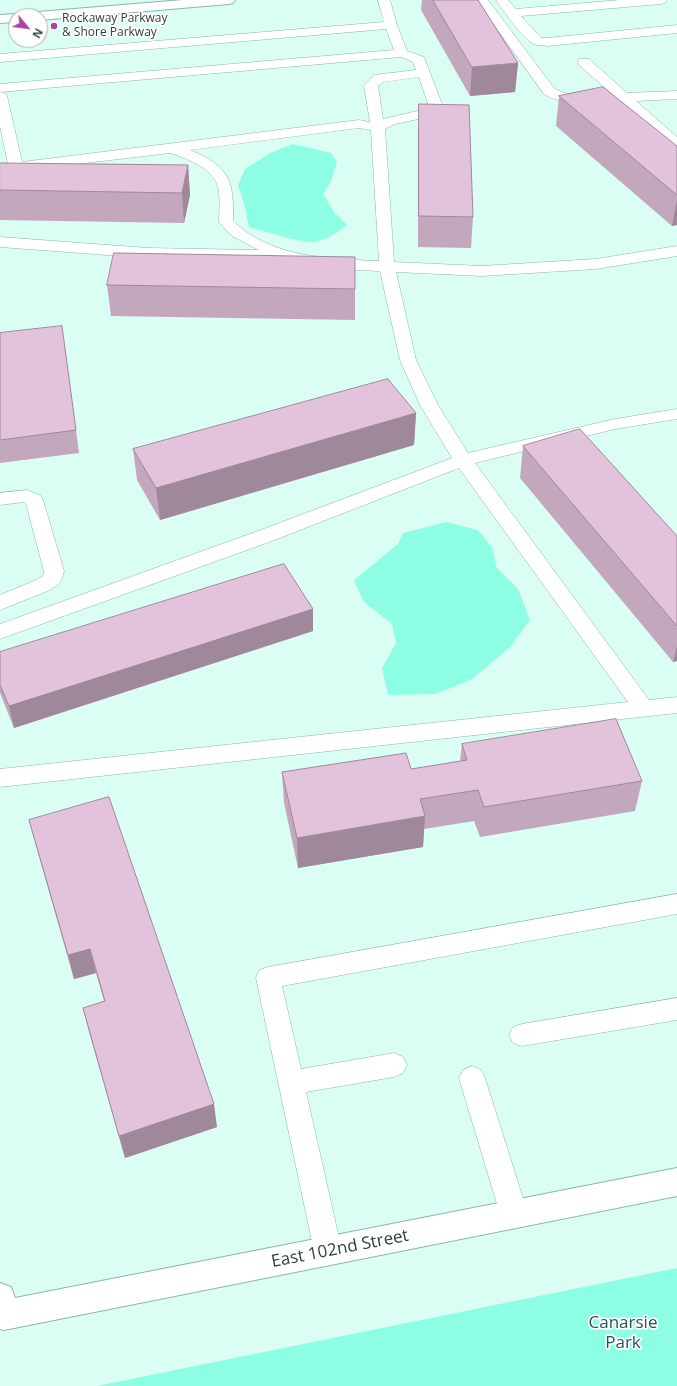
<!DOCTYPE html>
<style>
body{margin:0}
#map{position:relative;width:677px;height:1386px;overflow:hidden;background:#dafdf4;font-family:"Open Sans",sans-serif}
canvas{display:block}
.north{position:absolute;left:8px;top:8px;width:40px;height:40px;box-sizing:border-box;background:#fff;border:1px solid #abb3b1;border-radius:50%;rotate:119deg;font-size:11px;font-weight:700;line-height:16px;text-align:center;color:#2e403b}
.north::after{content:'';display:block;margin:auto;width:14px;height:18px;background:#ae41a0;clip-path:polygon(50% 0,100% 100%,50% 72%,0 100%)}
</style>
<div id="map">
<canvas width="677" height="1386"></canvas>
<div class="north">N</div>
</div>
<script>
const ctx = document.querySelector('canvas').getContext('2d');
ctx.lineJoin = 'round';
function paint(path, color) {
  ctx.fillStyle = color;
  ctx.fill(path, 'evenodd');
}
function trace(path, color, width, dash) {
  ctx.strokeStyle = color;
  ctx.lineWidth = width;
  ctx.lineCap = dash ? 'butt' : 'round';
  ctx.setLineDash(dash || []);
  ctx.stroke(path);
}
function label(font, color, halo, rows, align = 'center') {
  ctx.font = font + ' "Open Sans",sans-serif';
  ctx.lineWidth = 3.5;
  ctx.setLineDash([]);
  ctx.textBaseline = 'middle';
  ctx.strokeStyle = halo;
  ctx.fillStyle = color;
  for (const [text, x, y, turn = 0] of rows) {
    ctx.save();
    ctx.translate(x, y);
    ctx.rotate((+turn || 0) * Math.PI / 180);
    ctx.textAlign = isNaN(turn) ? turn : align;
    if (halo) ctx.strokeText(text, 0, 0);
    ctx.fillText(text, 0, 0);
    ctx.restore();
  }
}
const green = new Path2D(`
 M293 144 331 153 337 162 331 181 323 194 334 212 347 225C337 233 327 239 314 242 304 244 261 230 249 227L245 207 238 185 245 169 270 153Z
 M446 522 478 530 493 549 496 567 518 589 530 620 510 647 472 679 436 694 388 695 382 668 396 643 392 624 364 602 354 580 398 544 403 533Z
 M677 1268V1386H97Z`);
const lane = new Path2D(`
 M378 0H390L397 25 407 51 424 57 425 60 442 104 437 115 395 124 385 129 394 262 482 266 596 259 677 246V256L596 269 482 276 396 272 416 360 438 405 468 453 615 419 677 409V419L615 429 475 463 649 700 677 697V713L0 787V769L628 702 459 468 272 541 0 639V624L258 531 452 458 420 405 400 360 380 271 335 269 278 259 148 258 0 247V237L148 248 259 250 232 236 219 222C219 210 221 195 217 184 210 167 186 158 170 153L0 173V165L8 164 0 126V92L5 93 7 96 22 162 359 120 370 122 364 86 374 75 416 70 413 62 401 57 0 92V84L394 50 386 29 0 62V54L384 22ZM419 77 428 104 426 109 383 119 378 86 383 82ZM359 128 371 130 379 261C329 259 271 258 233 221 234 180 230 167 190 150Z
 M476 0H488L554 88C571 99 592 94 612 94L579 65 578 62 579 59H589L627 93 677 91V99L636 101 677 137V148L672 147 621 101C595 102 567 108 544 94Z
 M496 0H508L516 9 620 0H667L665 3 661 4 521 16 541 38H547L677 25V33L547 46C543 45 538 46 534 44 525 41 502 9 496 0Z
 M27 490 41 496 43 500 64 571 62 579 59 584 50 590 0 610V595L36 580 43 576 44 571 26 504 24 502 0 505V493Z
 M677 894V914L282 986 301 1069 394 1053 403 1057 407 1065 403 1073 394 1077 306 1092 342 1251 338 1261 328 1265 318 1261 314 1251 256 978 259 970 268 967Z
 M677 998V1020L522 1046 513 1043 509 1035 513 1027 522 1024Z
 M472 1066 481 1070 485 1078 528 1214 524 1224 514 1228 504 1224 500 1214 459 1078 463 1070Z`);
const street = new Path2D(`
 M677 1168V1196L4 1330 0 1329V1283L11 1287 15 1298Z`);
const secondary = new Path2D(`
 M183 0H235L233 3 229 4 40 20V16H32L33 13 38 12Z
 M16 14 21 16H16V22L0 23V15Z`);
const wall = new Path2D(`
 M422 0H478L518 63 515 92 470 96 421 10Z
 M559 96 677 146V225L672 226 556 126Z
 M419 104 473 217 471 248 418 247V133Z
 M0 163 188 165 190 195 184 223 0 220Z
 M355 257V320L111 316 107 285Z
 M0 333 65 348 79 453 0 463Z
 M416 413 414 445 160 520 137 480 133 449Z
 M523 446 677 536V661L673 662 520 478Z
 M313 609V631L14 728 0 693V652Z
 M462 744 642 781 635 811 480 837 474 821 424 829 423 847 298 868 284 803 282 772 411 769 460 761Z
 M29 820 217 1127 125 1158 89 1032 83 1008 104 1001 96 973 74 979 36 846Z`);
const shadedWall = new Path2D(`
 M518 63 515 92 470 96 472 67Z
 M188 165 190 195 184 223 182 193Z
 M677 199V225L672 226Z
 M416 413 414 445 160 520 156 488Z
 M313 609V631L14 728 9 706Z
 M677 646V661L673 662Z
 M425 816 423 847 298 868 297 838Z
 M90 949 96 973 74 979 68 955Z
 M214 1104 217 1127 125 1158 119 1136Z`);
const building = new Path2D(`
 M433 0H478L518 63 472 67Z
 M603 87 677 146V195L559 96Z
 M419 104 469 105 473 217 419 216Z
 M0 163 188 165 182 193 0 190Z
 M114 253 355 257V289L107 285Z
 M62 326 76 430 0 440V333Z
 M388 379 416 413 156 488 133 449Z
 M580 429 677 536V626L523 446Z
 M284 564 313 609 9 706 0 685V652Z
 M616 719 642 781 484 807 478 790 420 799 425 816 297 838 282 772 406 753 411 769 467 760 462 744Z
 M109 797 214 1104 119 1136 83 1008 105 1001 90 949 68 955 29 820Z`);
const markers = [
 [54,26,4,"#ae41a0"]
];
const farPoinames = [
 ["Rockaway Parkway",62,19],
 ["& Shore Parkway",62,33]
];
const nearStreetnames = [
 ["East 102nd Street",340,1249,-11]
];
const nearParknames = [
 ["Canarsie",623,1323],
 ["Park",623,1343]
];
paint(green, '#8dfde4');
trace(lane, '#8bb6ab', 1);
trace(street, '#8bb6ab', 2);
trace(secondary, '#8bb6ab', 2);
paint(lane, '#fff');
paint(street, '#fff');
paint(secondary, '#fff');
paint(wall, '#c3a8bd');
paint(shadedWall, '#9f889a');
paint(building, '#e3c3dc');
trace(building, '#9f889a', 1);
for (const [x, y, r, color] of markers) {
  const dot = new Path2D();
  dot.arc(x, y, r, 0, 2 * Math.PI);
  ctx.fillStyle = color;
  ctx.fill(dot);
  trace(dot, '#fff', 1.5);
}
label('12px', '#2e403b', '#fff', farPoinames, 'left');
label('17px', '#2e403b', '#fff', nearStreetnames);
label('17px', '#205a4e', '#fff', nearParknames);
</script>
